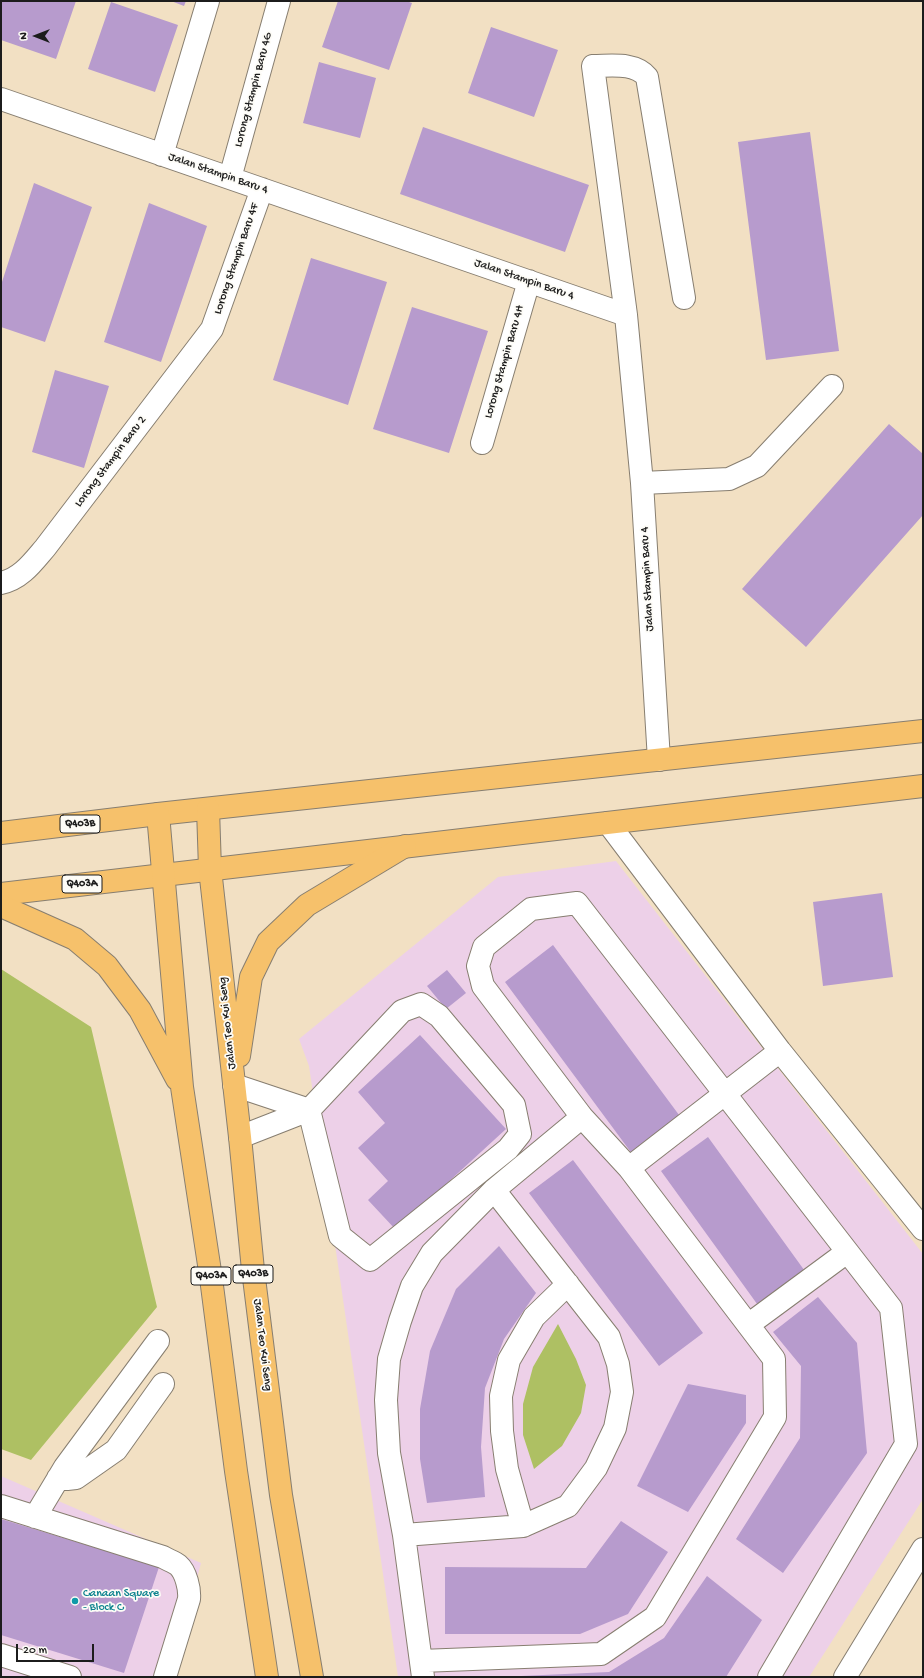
<!DOCTYPE html>
<style>
body{margin:0}
#map{position:relative;width:924px;height:1678px;overflow:hidden;background:#f2e0c3;font-family:"Gochi Hand",sans-serif}
canvas{display:block}
.frame{position:absolute;inset:0;border:2px solid #1c1c1c;pointer-events:none}
.north{position:absolute;left:16px;top:16px;width:40px;height:40px;-webkit-text-stroke:3px #fdfcf7;paint-order:stroke;rotate:270deg;font-size:11px;font-weight:700;line-height:16px;text-align:center;color:#1c1c1c}
.north::after{content:'';display:block;margin:auto;width:14px;height:18px;background:#1c1c1c;clip-path:polygon(50% 0,100% 100%,50% 72%,0 100%)}
.scale{position:absolute;left:16px;top:1644px;width:78px;height:18px;box-sizing:border-box;border:2px solid #1c1c1c;border-top:0;padding-left:5px;font-size:12px;line-height:14px;white-space:nowrap;color:#1c1c1c;-webkit-text-stroke:3px #fdfcf7;paint-order:stroke}
</style>
<div id="map">
<canvas width="924" height="1678"></canvas>
<div class="frame"></div>
<div class="north">N</div>
<div class="scale">20 m</div>
</div>
<script>
const ctx = document.querySelector('canvas').getContext('2d');
ctx.lineJoin = 'round';
function paint(path, color) {
  ctx.fillStyle = color;
  ctx.fill(path, 'evenodd');
}
function trace(path, color, width, dash) {
  ctx.strokeStyle = color;
  ctx.lineWidth = width;
  ctx.lineCap = dash ? 'butt' : 'round';
  ctx.setLineDash(dash || []);
  ctx.stroke(path);
}
function label(font, color, halo, rows, align = 'center') {
  ctx.font = font + ' "Gochi Hand",sans-serif';
  ctx.lineWidth = 3.5;
  ctx.setLineDash([]);
  ctx.textBaseline = 'middle';
  ctx.strokeStyle = halo;
  ctx.fillStyle = color;
  for (const [text, x, y, turn = 0] of rows) {
    ctx.save();
    ctx.translate(x, y);
    ctx.rotate((+turn || 0) * Math.PI / 180);
    ctx.textAlign = isNaN(turn) ? turn : align;
    if (halo) ctx.strokeText(text, 0, 0);
    ctx.fillText(text, 0, 0);
    ctx.restore();
  }
}
const built = new Path2D(`
 M616 861 923 1254V1499L809 1677H398L309 1066 299 1039 498 877Z
 M1 1476 201 1563 171 1677H1Z`);
const green = new Path2D(`
 M1 969 91 1027 157 1307 31 1460 1 1449Z
 M558 1324 576 1359 586 1385 581 1413 562 1446 534 1469 523 1435V1404L533 1367Z`);
const building = new Path2D(`
 M1 1H76L56 59 1 40Z
 M171 1H186L184 6Z
 M338 1H406L412 3 389 70 322 47Z
 M111 2 178 25 155 92 88 69Z
 M491 27 558 50 534 117 468 93Z
 M319 62 376 78 360 138 303 123Z
 M423 127 589 185 565 252 400 194Z
 M810 132 839 351 766 360 738 142Z
 M34 183 92 207 45 342 1 327V285Z
 M149 203 207 226 161 362 104 342Z
 M311 258 387 282 348 405 273 380Z
 M412 307 488 331 449 453 373 429Z
 M55 370 109 386 84 468 32 452Z
 M889 424 923 454V515L806 647 742 589Z
 M882 893 893 977 823 986 813 902Z
 M553 945 682 1119 633 1155 505 982Z
 M447 970 466 993 446 1009 427 986Z
 M420 1035 506 1129 396 1230 368 1200 388 1181 358 1148 385 1123 358 1092Z
 M708 1137 807 1274 760 1308 661 1171Z
 M573 1160 703 1333 659 1366 529 1193Z
 M499 1246 536 1293 504 1339 485 1388 481 1447 485 1497 427 1503 420 1459V1409L430 1351 456 1289Z
 M818 1297 857 1343 867 1453 783 1573 736 1539 800 1438 801 1366 773 1332Z
 M688 1384 746 1395V1423L688 1512 637 1486Z
 M1 1519 159 1567 124 1673 1 1635Z
 M621 1521 668 1552 628 1614 580 1634H445V1567L586 1568Z
 M707 1576 762 1620 726 1677H521V1676L609 1672 664 1638Z`);
const minor = new Path2D(`
 M1 99 626 315
 M162 155 208 1
 M230 178 279 1
 M482 443 529 281
 M642 483 729 479 757 466 832 386
 M1 583C21 579 33 562 45 548L212 329 262 189
 M659 760 642 483 626 315 593 66C611 66 635 62 647 77L684 298
 M608 823 780 1051 923 1229
 M234 1085 309 1110
 M240 1137 309 1110 402 1011 421 1004 439 1016 514 1105 520 1134 508 1149 370 1260 340 1236 309 1110
 M629 1168 780 1051
 M748 1325 847 1252
 M58 1478 67 1479 76 1478 116 1450 163 1384
 M1 1506 163 1557C168 1560 174 1562 178 1565 186 1572 190 1589 189 1599L165 1677
 M35 1517 65 1467 158 1341
 M523 1526 507 1469 502 1431 501 1396 509 1360 534 1317 568 1284
 M404 1535 523 1526 568 1506 596 1468 615 1428 622 1392 618 1364 609 1337 494 1190
 M1 1655 70 1677
 M421 1661 601 1654 655 1617 775 1417 774 1359 629 1168 582 1117 483 986 478 966 484 947 531 909 577 903 891 1308 906 1444 769 1677
 M423 1677 404 1535 389 1453 386 1400 389 1359 400 1321 412 1286 432 1253 494 1190 582 1117
 M845 1677 923 1549`);
const major = new Path2D(`
 M1 833 158 814 923 731
 M1 894 923 786`);
const highway = new Path2D(`
 M208 809 210 869 240 1137 253 1270 281 1495 312 1677
 M158 814 182 1087 211 1278 236 1471 267 1677
 M1 906 75 939 107 966 140 1010 177 1079
 M239 1056 251 977 268 942 307 905 405 846`);
const markers = [
 [75,1601,4,"#0f9aa8"]
];
const shields = [
 [80,824,40],
 [82,884,40],
 [253,1274,40],
 [211,1276,40]
];
const shieldNames = [
 ["Q403B",80,824],
 ["Q403A",82,884],
 ["Q403B",253,1274],
 ["Q403A",211,1276]
];
const streetNames = [
 ["Lorong Stampin Baru 4G",254,90,-75],
 ["Jalan Stampin Baru 4",218,174,19],
 ["Lorong Stampin Baru 4F",237,259,-71],
 ["Jalan Stampin Baru 4",524,280,19],
 ["Lorong Stampin Baru 4H",505,362,-74],
 ["Lorong Stampin Baru 2",111,462,-53],
 ["Jalan Stampin Baru 4",648,579,-93],
 ["Jalan Teo Kui Seng",228,1023,-96],
 ["Jalan Teo Kui Seng",262,1345,83]
];
const cultureNames = [
 ["Canaan Square",83,1594],
 ["- Block C",83,1608]
];
paint(built, '#edd0e8');
paint(green, '#aec063');
paint(building, '#b79bcd');
trace(minor, '#877e70', 24);
trace(major, '#877e70', 24);
trace(highway, '#877e70', 24);
trace(minor, '#fff', 22);
trace(major, '#f6c16b', 22);
trace(highway, '#f6c16b', 22);
for (const [x, y, r, color] of markers) {
  const dot = new Path2D();
  dot.arc(x, y, r, 0, 2 * Math.PI);
  ctx.fillStyle = color;
  ctx.fill(dot);
  trace(dot, '#fdfcf7', 1.5);
}
for (const [x, y, w] of shields) {
  const box = new Path2D();
  box.roundRect(x - w / 2, y - 9, w, 18, 3);
  ctx.fillStyle = '#fdfcf7';
  ctx.fill(box);
  trace(box, '#1c1c1c', 1);
}
label('bold 11px', '#1c1c1c', null, shieldNames);
label('12px', '#1c1c1c', '#fdfcf7', streetNames);
label('12px', '#0d838f', '#fdfcf7', cultureNames, 'left');
</script>
